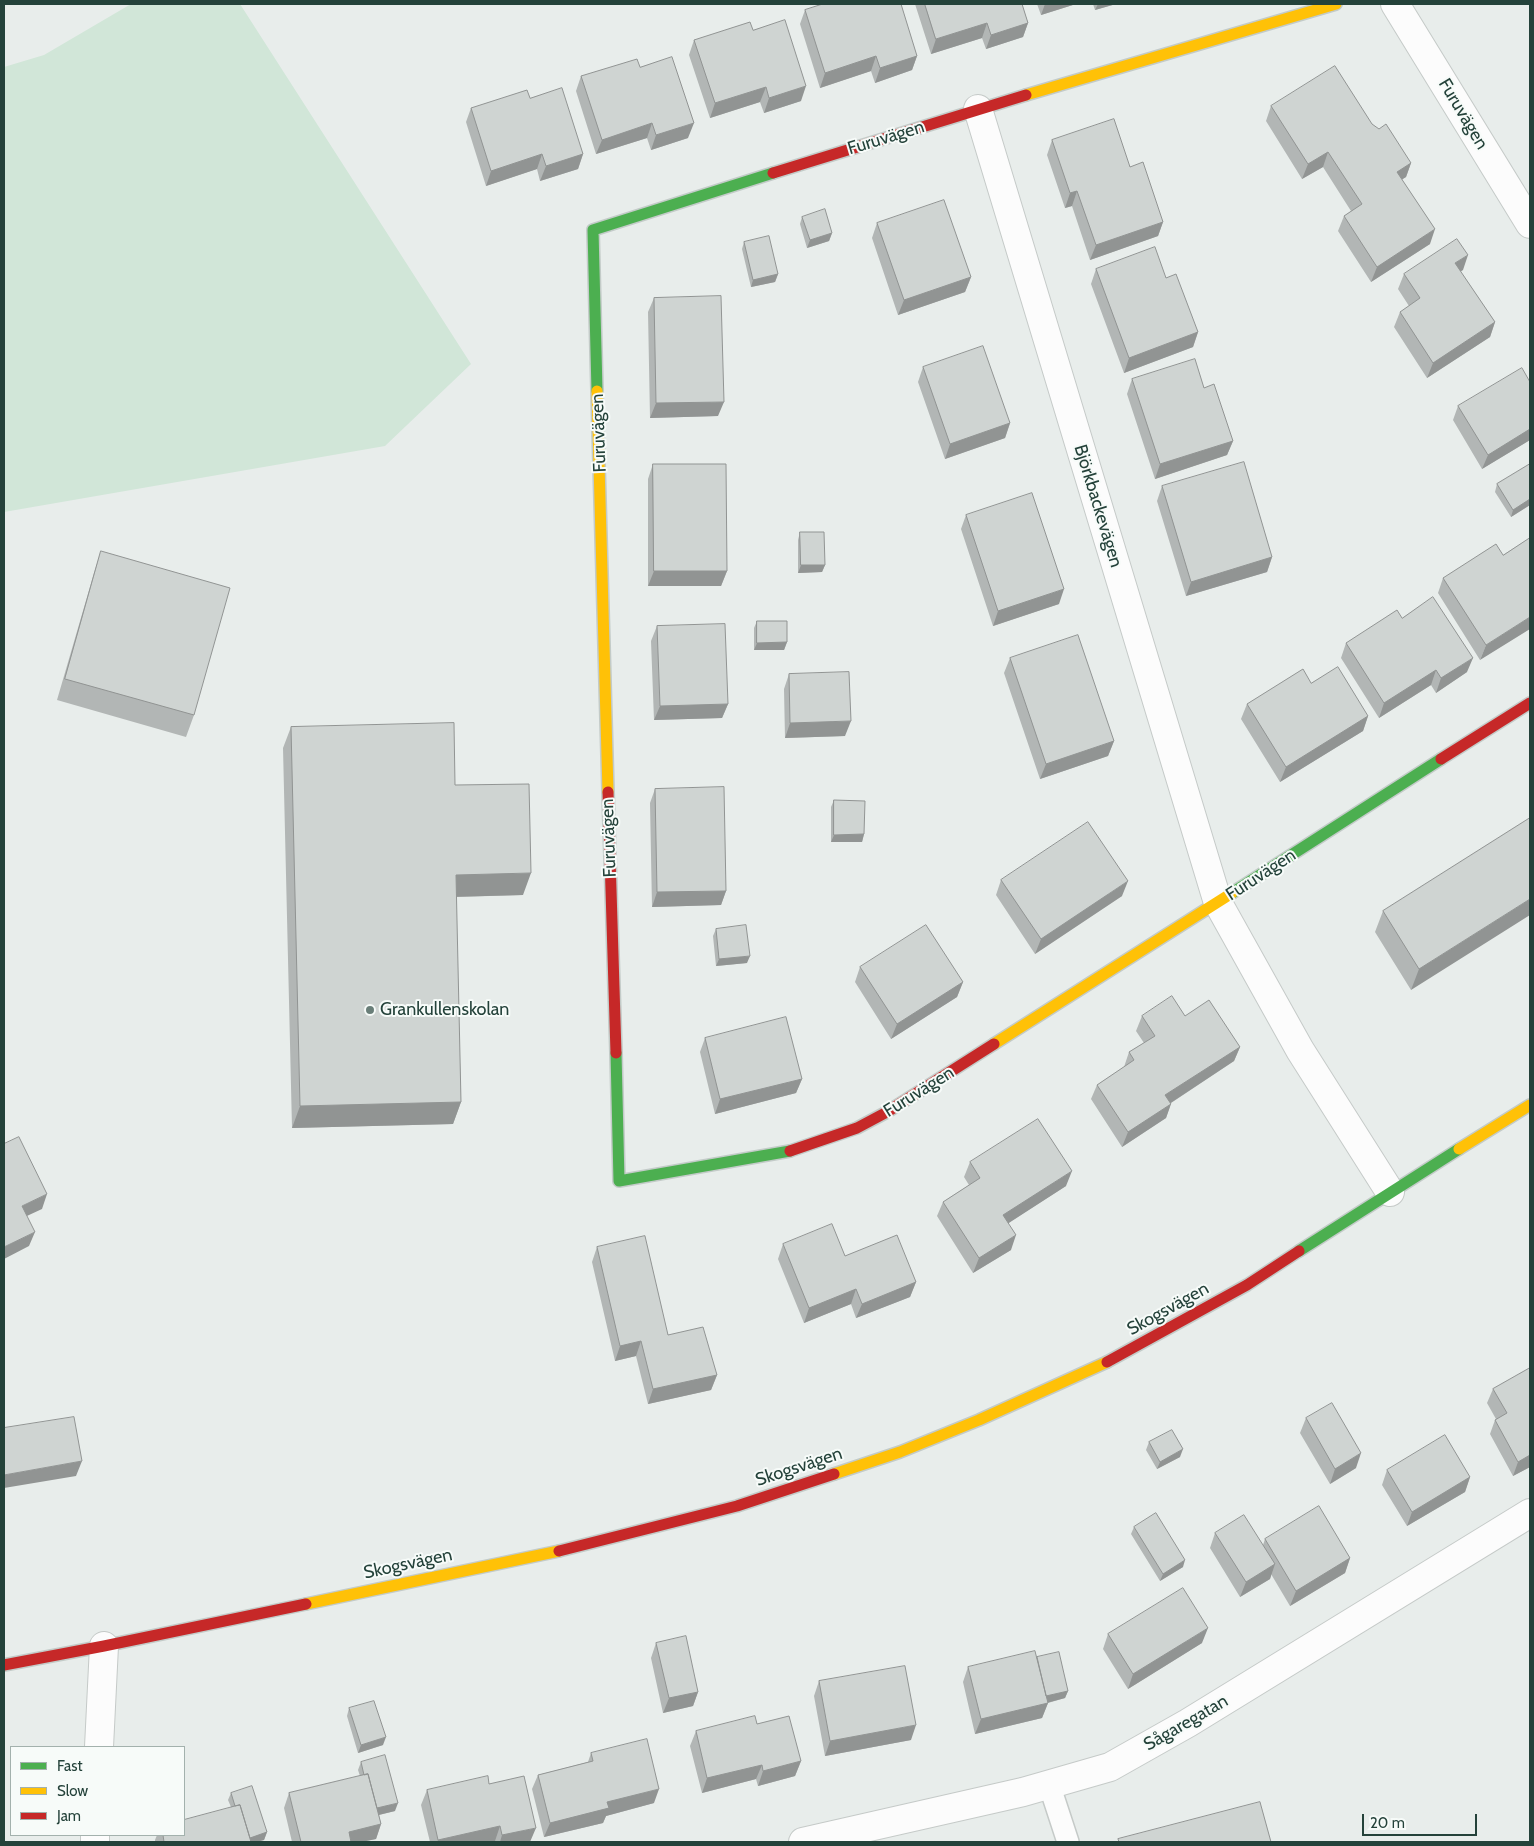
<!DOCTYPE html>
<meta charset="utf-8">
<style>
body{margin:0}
#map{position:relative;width:1534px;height:1846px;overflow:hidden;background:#e8edeb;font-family:Cabin,sans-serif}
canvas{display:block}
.frame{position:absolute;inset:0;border:5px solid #24423a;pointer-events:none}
.legend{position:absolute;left:10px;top:1746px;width:175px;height:90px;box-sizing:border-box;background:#f7fbf9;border:1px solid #a3b1ad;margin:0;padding:6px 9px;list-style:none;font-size:15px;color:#24423a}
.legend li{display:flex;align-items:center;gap:10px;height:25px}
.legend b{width:25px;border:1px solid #a3b1ad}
.scale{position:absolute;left:1362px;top:1814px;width:115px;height:22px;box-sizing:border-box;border:2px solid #24423a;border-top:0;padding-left:6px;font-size:15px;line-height:18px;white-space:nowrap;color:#24423a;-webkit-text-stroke:4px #f7fbf9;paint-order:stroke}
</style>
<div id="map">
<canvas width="1534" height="1846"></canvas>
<div class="frame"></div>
<ul class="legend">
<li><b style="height:6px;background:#4caf50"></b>Fast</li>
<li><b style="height:6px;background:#ffc107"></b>Slow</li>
<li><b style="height:6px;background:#c62828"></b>Jam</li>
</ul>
<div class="scale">20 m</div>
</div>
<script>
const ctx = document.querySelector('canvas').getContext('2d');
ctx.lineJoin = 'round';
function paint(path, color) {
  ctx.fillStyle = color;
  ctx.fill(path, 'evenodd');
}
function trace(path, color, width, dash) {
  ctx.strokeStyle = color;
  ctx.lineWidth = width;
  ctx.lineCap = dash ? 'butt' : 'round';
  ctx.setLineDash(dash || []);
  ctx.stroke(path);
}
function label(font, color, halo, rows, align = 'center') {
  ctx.font = font + ' Cabin,sans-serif';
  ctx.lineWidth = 4;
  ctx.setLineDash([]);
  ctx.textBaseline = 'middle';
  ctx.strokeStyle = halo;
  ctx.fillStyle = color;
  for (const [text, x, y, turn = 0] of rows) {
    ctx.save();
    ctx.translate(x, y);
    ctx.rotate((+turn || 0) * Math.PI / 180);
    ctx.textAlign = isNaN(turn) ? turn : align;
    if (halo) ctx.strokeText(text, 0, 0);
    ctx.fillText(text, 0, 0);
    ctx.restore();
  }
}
const green = new Path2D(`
 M131 4H240L471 364 385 446 4 512V67L44 55Z`);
const lane = new Path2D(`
 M1049 1784 1068 1842`);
const street = new Path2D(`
 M1395 4 1530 224
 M978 109 1218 903 1300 1050 1390 1192
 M99 1747 104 1646
 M95 1842V1835
 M803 1842 1023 1792 1110 1767 1188 1723 1530 1513`);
const fast = new Path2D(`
 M597 391 593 230 773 173
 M1232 893 1441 759
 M616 1053 619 1181 790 1151
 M1299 1251 1459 1149`);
const slow = new Path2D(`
 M1026 95 1336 4
 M597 391 608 792
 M994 1044 1232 893
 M1459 1149 1530 1105
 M834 1474 900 1452 979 1420 1107 1362
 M306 1604 559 1551`);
const jam = new Path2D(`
 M773 173 1026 95
 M1441 759 1530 703
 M608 792 616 1053
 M790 1151 857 1128 887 1112 994 1044
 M1107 1362 1247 1285 1299 1251
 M559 1551 737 1506 834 1474
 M4 1665 104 1646 306 1604`);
const wall = new Path2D(`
 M915 4H1022L1028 23 1023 37 986 49 982 38 931 54Z
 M1037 4H1076L1041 15Z
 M1093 4H1116L1095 10Z
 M805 10 917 56 912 70 875 83 871 71 820 88 800 24Z
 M753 30 801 101 764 113 760 102 710 118 689 55 694 40Z
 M640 67 688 138 651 150 647 138 596 154 576 91 581 76Z
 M530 98 583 154 578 169 540 181 537 169 486 186 466 122 471 108Z
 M1271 106 1372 124 1411 163 1406 177 1402 179 1430 244 1371 282 1338 231 1344 216 1351 211 1323 167 1302 179 1266 121Z
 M1052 140 1130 167 1163 222 1158 236 1090 260 1072 206 1065 208 1047 155Z
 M802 217 832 233 829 241 807 248 800 224Z
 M877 223 971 277 965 292 898 315 872 238Z
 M744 242 778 274 775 282 751 287 742 249Z
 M1096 269 1198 332 1193 347 1124 373 1091 284Z
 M1463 270 1460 271 1495 322 1490 337 1427 378 1394 327 1400 312 1409 306 1398 289 1404 274Z
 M654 298 718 416 650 418 648 312Z
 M923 367 1010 423 1005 438 945 459 918 382Z
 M1132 379 1204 388 1233 441 1227 455 1155 479 1127 394Z
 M1530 382V440L1482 469 1453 420 1458 406Z
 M653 464 727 571 721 586H648V479Z
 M1530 464V505L1511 517 1495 492 1497 484Z
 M1162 486 1272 557 1267 572 1186 596 1157 501Z
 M966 515 1059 604 993 626 961 529Z
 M800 532 825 565 822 572 798 573V540Z
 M1530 538 1480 660 1438 593 1443 578 1503 555Z
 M101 551 194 715 186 737 57 700 94 573Z
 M1402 618 1467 672 1436 693 1431 685 1379 718 1341 658 1346 643Z
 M757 621 787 642 784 650H754V628Z
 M657 626 728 704 722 718 654 720 651 641Z
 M1010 658 1114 741 1108 756 1040 779 1004 673Z
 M789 674 845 736 785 738 784 689Z
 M1311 683 1368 716 1363 731 1280 782 1241 719 1247 704Z
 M291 727 455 785 523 895 456 897 461 1102 453 1124 292 1128 283 748Z
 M655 789 726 891 721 905 652 907 650 803Z
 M834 800 864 834 862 842H831V807Z
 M1530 818 1411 990 1375 932 1383 911Z
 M1001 880 1122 896 1035 954 996 895Z
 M716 929 747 963 716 966 713 936Z
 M860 967 963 982 957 997 891 1039 855 982Z
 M1142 1016H1185L1240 1047 1234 1061 1171 1103 1166 1118 1122 1147 1091 1099 1097 1085 1124 1067 1129 1052 1144 1043 1136 1031Z
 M705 1038 802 1079 796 1093 715 1114 700 1052Z
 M970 1162 1066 1186 1008 1223 1011 1250 973 1273 937 1216 943 1202 969 1185 964 1177Z
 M783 1244 845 1256 916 1282 910 1297 856 1318 851 1304 804 1323 778 1259Z
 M597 1247 668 1335 717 1375 711 1390 648 1404 636 1356 615 1361 592 1262Z
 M1530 1368V1467L1513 1476 1490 1434 1495 1420 1496 1419 1487 1403 1493 1389Z
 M1306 1418 1356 1468 1330 1484 1300 1433Z
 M1149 1442 1180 1457 1157 1469 1146 1450Z
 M1387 1470 1470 1477 1465 1492 1407 1526 1382 1485Z
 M1134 1527 1183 1567 1160 1581 1131 1534Z
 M1215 1533 1263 1545 1265 1539 1350 1558 1345 1573 1290 1606 1271 1574 1270 1579 1240 1597 1210 1548Z
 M1108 1634 1202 1643 1128 1689 1103 1649Z
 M656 1643 698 1692 693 1706 663 1713 651 1658Z
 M1037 1657 1068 1691 1065 1698 1048 1703 1042 1718 975 1734 963 1682 968 1667Z
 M819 1681 911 1740 825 1756 814 1696Z
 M349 1708 383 1745 358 1753 347 1716Z
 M757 1724 801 1761 795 1776 758 1786 756 1779 702 1793 690 1746 696 1731Z
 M591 1753 654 1803 606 1816 603 1823 544 1837 532 1789 538 1775 588 1762Z
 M361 1762 395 1811 379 1815 381 1824 376 1839 361 1842H292L284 1808 289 1793 360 1776 358 1770Z
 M489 1784 530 1842H495V1841L489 1842H430L421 1805 427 1790Z
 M231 1793 267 1832 264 1840 256 1842H155V1840L157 1835H184L231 1807 228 1800Z`);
const shadedWall = new Path2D(`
 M1045 4H1076L1041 15Z
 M1098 4H1116L1095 10Z
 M987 23 982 38 931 54 936 39Z
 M1028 23 1023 37 986 49 991 35Z
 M876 56 871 71 820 88 825 73Z
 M917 56 912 70 875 83 880 68Z
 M806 86 801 101 764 113 769 98Z
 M766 87 760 102 710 118 715 103Z
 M652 123 647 138 596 154 602 140Z
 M694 123 688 138 651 150 656 135Z
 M1328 152 1323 167 1302 179 1308 164Z
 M542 154 537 169 486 186 491 171Z
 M583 154 578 169 540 181 546 166Z
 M1411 163 1406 177 1392 186 1397 172Z
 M1077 191 1072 206 1065 208 1070 193Z
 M1163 222 1158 236 1090 260 1096 245Z
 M1435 229 1430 244 1371 282 1377 267Z
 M832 233 829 241 807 248 810 240Z
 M1468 255 1463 270 1450 278 1455 263Z
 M778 274 775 282 751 287 753 280Z
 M971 277 965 292 898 315 904 300Z
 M1495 322 1490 337 1427 378 1433 363Z
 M1198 332 1193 347 1124 373 1129 358Z
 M724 402 718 416 650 418 656 403Z
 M1010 423 1005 438 945 459 950 444Z
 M1530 429V440L1482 469 1488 455Z
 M1233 441 1227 455 1155 479 1160 464Z
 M1530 499V505L1511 517 1513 510Z
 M1272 557 1267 572 1186 596 1191 582Z
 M801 565H825L822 572 798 573Z
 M654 571H727L721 586H648Z
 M1064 589 1059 604 993 626 998 611Z
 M1530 617V629L1480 660 1486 645Z
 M787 642 784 650H754L757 643Z
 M1473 658 1467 672 1436 693 1441 678Z
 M1436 670 1431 685 1379 718 1384 703Z
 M728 704 722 718 654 720 660 706Z
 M1368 716 1363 731 1280 782 1286 767Z
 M851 721 845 736 785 738 790 723Z
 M1114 741 1108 756 1040 779 1046 764Z
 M864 834 862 842H831L834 835Z
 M531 873 523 895 448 897 456 875Z
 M1128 881 1122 896 1035 954 1041 939Z
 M726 891 721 905 652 907 657 892Z
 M1530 899V915L1411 990 1419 969Z
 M750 956 747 963 716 966 719 959Z
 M963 982 957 997 891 1039 897 1024Z
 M1240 1047 1234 1061 1160 1110 1165 1095Z
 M802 1079 796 1093 715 1114 720 1099Z
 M461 1102 453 1124 292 1128 300 1106Z
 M1171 1104 1166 1118 1122 1147 1128 1132Z
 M1072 1171 1066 1186 998 1230 1003 1215Z
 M47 1194 42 1209 16 1221 22 1206Z
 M35 1232 29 1246 4 1259V1247Z
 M1016 1235 1011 1250 973 1273 979 1258Z
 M916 1282 910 1297 856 1318 862 1304Z
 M856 1289 851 1304 804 1323 809 1308Z
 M641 1341 636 1356 615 1361 620 1346Z
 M717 1375 711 1390 648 1404 653 1389Z
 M1183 1449 1180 1457 1157 1469 1160 1462Z
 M1361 1453 1356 1468 1330 1484 1335 1469Z
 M1530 1455V1467L1513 1476 1518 1462Z
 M82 1461 76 1476 4 1488V1475Z
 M1470 1477 1465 1492 1407 1526 1412 1512Z
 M1350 1558 1345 1573 1290 1606 1296 1591Z
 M1185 1560 1183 1567 1160 1581 1163 1574Z
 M1275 1564 1270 1579 1240 1597 1246 1582Z
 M1208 1628 1202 1643 1128 1689 1133 1674Z
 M1068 1691 1065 1698 1039 1705 1042 1697Z
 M698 1692 693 1706 663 1713 669 1698Z
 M1048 1703 1042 1718 975 1734 981 1719Z
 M916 1725 911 1740 825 1756 830 1741Z
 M386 1737 383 1745 358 1753 361 1745Z
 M801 1761 795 1776 758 1786 763 1771Z
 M762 1765 756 1779 702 1793 707 1778Z
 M659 1789 654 1803 606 1816 603 1823 544 1837 550 1823 607 1802Z
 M398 1803 395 1811 370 1817 373 1809Z
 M381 1824 376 1839 361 1842H345L349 1832Z
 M500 1826 495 1841 489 1842H437L438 1840Z
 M536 1828 530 1842H500L502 1835Z
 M267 1832 264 1840 256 1842H245L246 1839Z`);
const building = new Path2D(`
 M823 4H901L917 56 880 68 876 56 825 73 805 10Z
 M925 4H1022L1028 23 991 35 987 23 936 39Z
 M785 20 806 86 769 98 766 87 715 103 694 40 750 22 753 30Z
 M672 57 694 123 656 135 652 123 602 140 581 76 637 59 640 67Z
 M1335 66 1372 124 1379 129 1386 124 1411 163 1397 172 1435 229 1377 267 1344 216 1362 204 1328 152 1308 164 1271 106Z
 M562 88 583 154 546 166 542 154 491 171 471 108 527 90 530 98Z
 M1114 119 1130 167 1143 162 1163 222 1096 245 1077 191 1070 193 1052 140Z
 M944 200 971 277 904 300 877 223Z
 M825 209 832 233 810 240 802 217Z
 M769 236 778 274 753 280 744 242Z
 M1457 239 1468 255 1455 263 1495 322 1433 363 1400 312 1420 298 1404 274Z
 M1155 247 1166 278 1176 274 1198 332 1129 358 1096 269Z
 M721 296 724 402 656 403 654 298Z
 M983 346 1010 423 950 444 923 367Z
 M1195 359 1204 388 1214 384 1233 441 1160 464 1132 379Z
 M1522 368 1530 382V429L1488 455 1458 406Z
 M1244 462 1272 557 1191 582 1162 486Z
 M653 464H726L727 571H654Z
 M1530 464V499L1513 510 1497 484Z
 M1032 493 1064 589 998 611 966 515Z
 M800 532H824L825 565H801Z
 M1530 538V617L1486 645 1443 578 1496 544 1503 555Z
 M101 551 230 588 194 715 65 679Z
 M1433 597 1473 658 1441 678 1436 670 1384 703 1346 643 1397 610 1402 618Z
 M757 621H787V642L757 643Z
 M725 624 728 704 660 706 657 626Z
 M1078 635 1114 741 1046 764 1010 658Z
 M1338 667 1368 716 1286 767 1247 704 1303 669 1311 683Z
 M849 672 851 721 790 723 789 674Z
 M454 723 455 785 529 784 531 873 456 875 461 1102 300 1106 291 727Z
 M724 787 726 891 657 892 655 789Z
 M834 800 865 801 864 834 834 835Z
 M1530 818V899L1419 969 1383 911Z
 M1088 822 1128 881 1041 939 1001 880Z
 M746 925 750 956 719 959 716 929Z
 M926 925 963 982 897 1024 860 967Z
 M1172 996 1185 1016 1209 1000 1240 1047 1165 1095 1171 1104 1128 1132 1097 1085 1134 1060 1129 1052 1155 1036 1142 1016Z
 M786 1017 802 1079 720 1099 705 1038Z
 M1038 1119 1072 1171 1003 1215 1016 1235 979 1258 943 1202 980 1178 970 1162Z
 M19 1137 47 1194 22 1206 35 1232 4 1247V1144Z
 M832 1224 845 1256 897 1235 916 1282 862 1304 856 1289 809 1308 783 1244Z
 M645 1236 668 1335 703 1327 717 1375 653 1389 641 1341 620 1346 597 1247Z
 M1530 1368V1455L1518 1462 1495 1420 1507 1413 1493 1389Z
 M1332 1403 1361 1453 1335 1469 1306 1418Z
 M74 1417 82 1461 4 1475V1428Z
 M1172 1430 1183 1449 1160 1462 1149 1442Z
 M1445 1435 1470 1477 1412 1512 1387 1470Z
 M1319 1506 1350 1558 1296 1591 1265 1539Z
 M1156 1513 1185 1560 1163 1574 1134 1527Z
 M1244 1515 1275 1564 1246 1582 1215 1533Z
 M1183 1588 1208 1628 1133 1674 1108 1634Z
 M686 1636 698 1692 669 1698 656 1643Z
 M1035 1651 1048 1703 981 1719 968 1667Z
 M1059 1652 1068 1691 1046 1696 1037 1657Z
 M905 1666 916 1725 830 1741 819 1681Z
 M374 1701 386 1737 361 1745 349 1708Z
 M755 1716 757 1724 789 1716 801 1761 763 1771 762 1765 707 1778 696 1731Z
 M647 1739 659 1789 607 1802 609 1808 550 1823 538 1775 593 1761 591 1753Z
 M385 1755 398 1803 377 1808 368 1774 364 1775 361 1762Z
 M368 1774 381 1824 349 1832 351 1842H301L289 1793Z
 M488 1776 489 1784 524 1776 536 1828 502 1835 500 1826 438 1840 427 1790Z
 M252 1786 267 1832 250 1838 240 1805 235 1806 231 1793Z
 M1260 1802 1271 1842H1119L1118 1839Z
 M240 1805 251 1842H164L163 1835H184V1820Z`);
const markers = [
 [370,1010,5,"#697e78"]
];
const streetNames = [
 ["Furuvägen",1463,114,59],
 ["Furuvägen",886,138,-17],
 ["Furuvägen",599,433,-92],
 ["Björkbackevägen",1098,506,73],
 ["Furuvägen",609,838,-92],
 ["Furuvägen",1261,875,-33],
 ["Furuvägen",919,1092,-32],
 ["Skogsvägen",1168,1309,-29],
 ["Skogsvägen",799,1467,-18],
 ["Skogsvägen",408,1564,-12],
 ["Sågaregatan",1186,1723,-30]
];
const poiNames = [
 ["Grankullenskolan",380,1010]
];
paint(green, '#d1e6d8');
trace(lane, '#c5cac8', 24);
trace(street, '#c5cac8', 30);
trace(fast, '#c3cbc8', 14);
trace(slow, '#c3cbc8', 14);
trace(jam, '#c3cbc8', 14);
trace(lane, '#fcfcfc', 21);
trace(street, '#fcfcfc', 28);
trace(fast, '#4caf50', 11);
trace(slow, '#ffc107', 11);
trace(jam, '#c62828', 11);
paint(wall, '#b2b6b5');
paint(shadedWall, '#919493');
paint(building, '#cfd4d2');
trace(building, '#919493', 1);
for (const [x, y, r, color] of markers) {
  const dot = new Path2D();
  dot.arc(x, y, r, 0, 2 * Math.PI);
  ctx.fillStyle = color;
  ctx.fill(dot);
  trace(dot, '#f7fbf9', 2);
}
label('18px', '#24423a', '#f7fbf9', streetNames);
label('18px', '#24423a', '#f7fbf9', poiNames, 'left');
</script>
